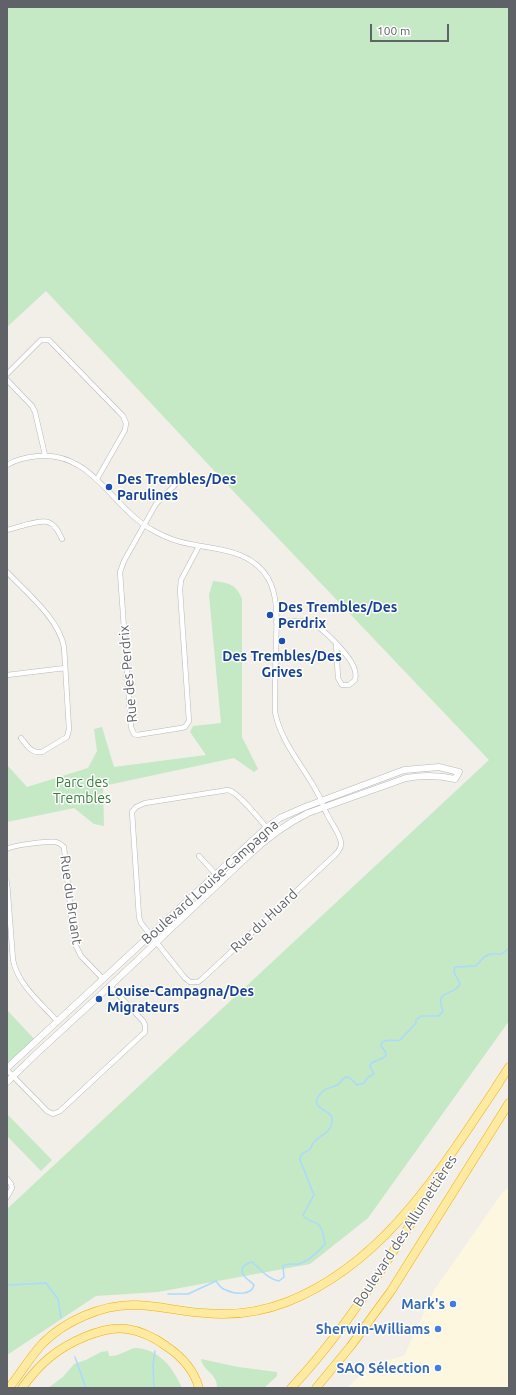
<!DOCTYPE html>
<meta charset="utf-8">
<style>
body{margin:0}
#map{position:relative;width:516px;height:1395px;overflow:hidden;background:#f1efe8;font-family:Ubuntu,sans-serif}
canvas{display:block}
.frame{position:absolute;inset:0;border:8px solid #5f6368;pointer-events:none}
.scale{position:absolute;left:370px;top:24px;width:79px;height:18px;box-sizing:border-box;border:2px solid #5f6368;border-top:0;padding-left:5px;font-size:12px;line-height:14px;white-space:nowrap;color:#5f6368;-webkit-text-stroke:3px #fff;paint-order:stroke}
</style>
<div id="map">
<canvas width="516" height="1395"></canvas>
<div class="frame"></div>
<div class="scale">100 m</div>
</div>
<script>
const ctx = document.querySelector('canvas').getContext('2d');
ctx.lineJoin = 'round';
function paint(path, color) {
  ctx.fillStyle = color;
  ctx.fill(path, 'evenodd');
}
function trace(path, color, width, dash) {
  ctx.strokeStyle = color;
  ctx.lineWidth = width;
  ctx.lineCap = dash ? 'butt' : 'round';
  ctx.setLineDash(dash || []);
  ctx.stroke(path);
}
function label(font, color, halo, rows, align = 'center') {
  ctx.font = font + ' Ubuntu,sans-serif';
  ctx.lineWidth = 3;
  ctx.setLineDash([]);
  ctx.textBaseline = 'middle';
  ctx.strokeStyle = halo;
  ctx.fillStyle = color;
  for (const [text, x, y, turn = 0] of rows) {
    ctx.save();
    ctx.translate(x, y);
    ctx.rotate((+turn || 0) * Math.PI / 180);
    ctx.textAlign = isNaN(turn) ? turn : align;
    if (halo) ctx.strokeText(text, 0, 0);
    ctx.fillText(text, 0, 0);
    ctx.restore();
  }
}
const commercial = new Path2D(`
 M509 1186V1388H347L373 1364 404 1356 435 1289 500 1196Z`);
const green = new Path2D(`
 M7 7H509V1021L368 1218 310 1264 158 1292 96 1296 7 1355V1209L489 760 235 493 46 291 7 327Z
 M213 581C229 583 236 584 242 599V737L258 769 254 772 234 758 103 786 104 826 94 824 74 808 7 822V765L27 787 88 768 97 751 94 729 102 727 114 767 206 755 190 732 193 726 221 723 209 595Z
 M7 1010 36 1041 7 1068Z
 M7 1114 52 1160 41 1171 7 1136Z
 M134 1348C158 1348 173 1367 182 1388H48L63 1377 74 1364 86 1360 101 1352 108 1351 109 1356C117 1357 126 1351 134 1348Z
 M201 1359 238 1367 277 1372V1376L264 1388H217C218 1374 203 1371 201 1359Z`);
const stream = new Path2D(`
 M7 1285 46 1283 58 1299 61 1318
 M168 1294H188L216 1281C219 1285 221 1289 226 1290 234 1294 252 1296 254 1285 250 1280 239 1276 243 1267 245 1264 248 1263 252 1262 261 1269 267 1279 279 1281L284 1277 283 1266C289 1262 292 1265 299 1264 309 1261 318 1252 325 1244 324 1238 323 1229 319 1225 314 1220 307 1222 303 1215L314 1195 300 1160 301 1155C304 1152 306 1152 309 1150 312 1148 311 1145 314 1142 320 1135 330 1134 332 1122 335 1107 303 1111 323 1091 327 1087 332 1088 337 1085 341 1083 342 1079 346 1077L350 1078 357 1085 364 1083 367 1078 374 1074 370 1066 371 1063 383 1058 386 1055 385 1051 381 1046 382 1042C388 1038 394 1042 400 1040L416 1023V1020L421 1016H439L443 1011C434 988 454 997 460 984L454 972 455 967 476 966 484 957 490 954H502L509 948
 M75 1357 86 1388
 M154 1388 153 1365 155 1351`);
const minor = new Path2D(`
 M7 374 41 340H49L123 416 126 423 125 430 97 479
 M7 380 32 406 35 412 45 455
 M7 465C17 459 27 457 38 456 93 451 112 509 154 531 165 537 177 542 190 544 219 550 251 550 268 578 280 599 276 628 276 652 275 672 275 692 275 712 281 743 304 767 318 794 322 800 323 808 327 814 331 823 339 832 341 842 342 847 339 851 335 855L202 979 198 982H190L185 978 141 923 139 917 132 812 136 807 145 803 228 790C239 792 264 825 272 834
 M175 485 156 504 124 561 120 572 131 727 134 734 137 735 181 728 185 727 189 721 180 590 181 580 199 546
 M7 530C16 528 40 519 48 522 56 525 59 533 62 539
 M7 572C26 592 59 619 64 647L69 729 67 737 42 752C31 754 27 745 21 738
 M276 622C309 620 312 618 336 643L338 678 342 685H349L355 680C359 667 344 652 336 643
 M7 675 65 668
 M7 849C13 845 48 841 56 842 60 843 61 844 64 847L74 942 81 956 103 979
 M199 856 222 881
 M7 882 13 960C18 985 41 1003 57 1021
 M7 1070 47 1111 53 1114 60 1111 145 1032V1025L143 1021 110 986
 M7 1179 11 1184 12 1188 7 1197`);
const tertiary = new Path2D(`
 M7 1068 266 828 280 818 305 807 404 770 439 767 459 772 455 779C438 775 423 775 406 778L308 813C286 824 267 838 250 854L110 986 36 1054 7 1082`);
const trunk = new Path2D(`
 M496 1087 509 1067
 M9 1388C21 1373 30 1357 43 1343 65 1321 101 1305 133 1305 157 1305 181 1312 204 1313 232 1316 261 1312 287 1302 386 1263 442 1167 499 1083
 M22 1388C30 1377 38 1367 49 1358 67 1343 103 1325 127 1329 141 1331 155 1338 166 1346 181 1356 194 1370 199 1388
 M291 1388C348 1328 391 1255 435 1185
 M316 1388 350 1347 391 1291 509 1103`);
const markers = [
 [109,487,4,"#1a4fb4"],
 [270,615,4,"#1a4fb4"],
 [282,641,4,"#1a4fb4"],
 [99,999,4,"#1a4fb4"],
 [453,1304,4,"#3f7fe0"],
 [438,1329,4,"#3f7fe0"],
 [438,1368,4,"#3f7fe0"]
];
const transitNames = [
 ["Des Trembles/Des",117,479],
 ["Parulines",117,495],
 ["Des Trembles/Des",278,607],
 ["Perdrix",278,623],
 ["Des Trembles/Des",282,656,"center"],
 ["Grives",282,672,"center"],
 ["Louise-Campagna/Des",107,991],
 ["Migrateurs",107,1007]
];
const streetNames = [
 ["Rue des Perdrix",128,674,-95],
 ["Boulevard Louise-Campagna",210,882,-42],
 ["Rue du Bruant",71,900,82],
 ["Rue du Huard",264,921,-43],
 ["Boulevard des Allumettières",405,1231,-57]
];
const parkNames = [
 ["Parc des",82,782],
 ["Trembles",82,798]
];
const shopNames = [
 ["Mark's",445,1304],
 ["Sherwin-Williams",430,1329],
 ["SAQ Sélection",430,1368]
];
paint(commercial, '#fef7e0');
paint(green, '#c5e8c5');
trace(stream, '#aadaff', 1.5);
trace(minor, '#b5b8bc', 5.5);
trace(tertiary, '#b5b8bc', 7);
trace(trunk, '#f9ab00', 9);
trace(minor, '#fff', 4.5);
trace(tertiary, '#fff', 6);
trace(trunk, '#feeaa1', 8);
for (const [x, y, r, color] of markers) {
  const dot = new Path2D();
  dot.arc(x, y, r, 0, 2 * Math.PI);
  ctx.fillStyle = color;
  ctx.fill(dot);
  trace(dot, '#fff', 1.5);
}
label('bold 14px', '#164399', '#fff', transitNames, 'left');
label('14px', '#5f6368', '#fff', streetNames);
label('14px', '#348238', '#fff', parkNames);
label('bold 14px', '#366cbe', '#fff', shopNames, 'right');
</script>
